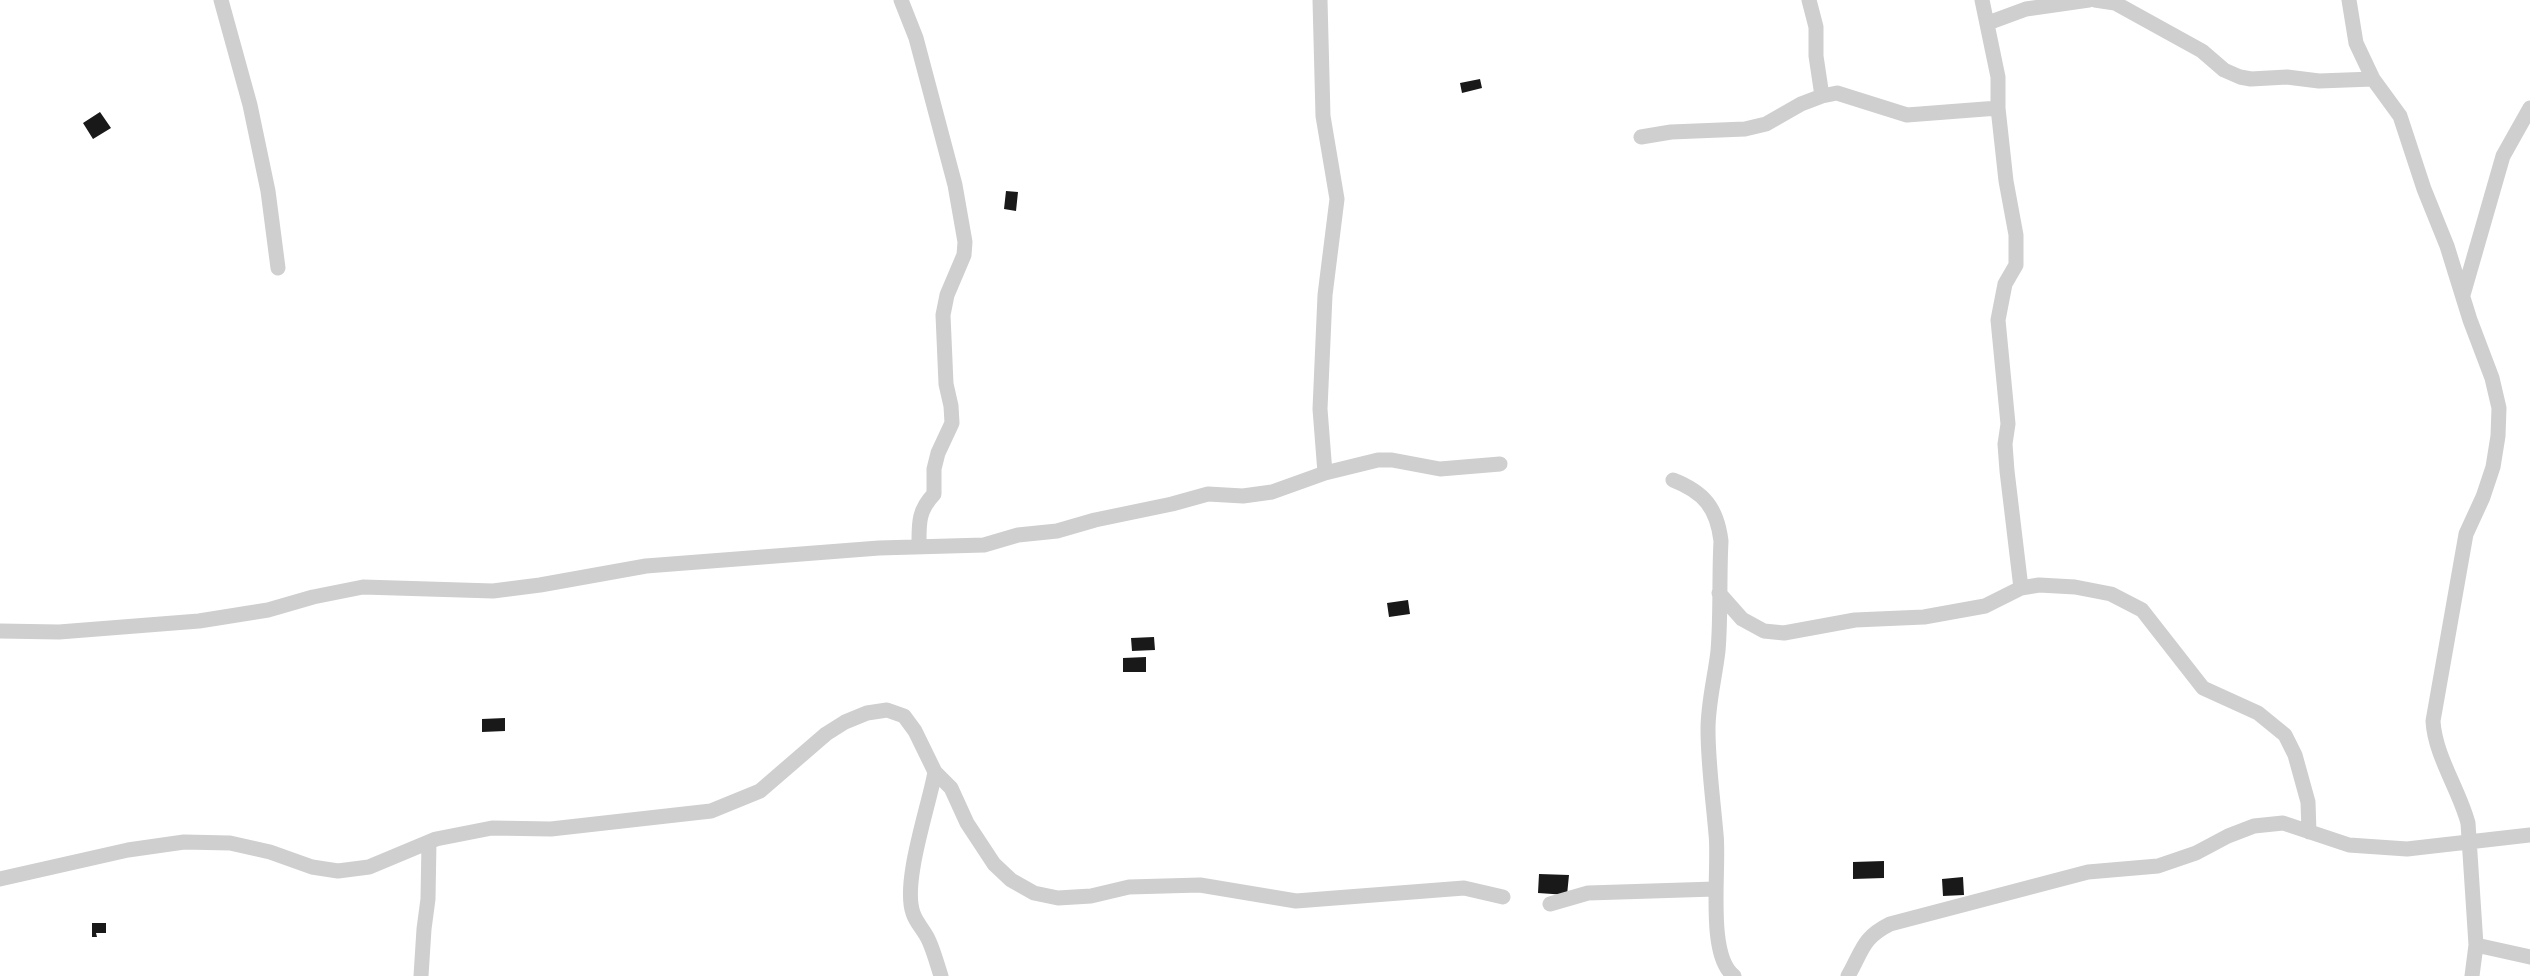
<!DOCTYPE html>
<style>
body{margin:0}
canvas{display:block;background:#fff}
</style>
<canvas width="2530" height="976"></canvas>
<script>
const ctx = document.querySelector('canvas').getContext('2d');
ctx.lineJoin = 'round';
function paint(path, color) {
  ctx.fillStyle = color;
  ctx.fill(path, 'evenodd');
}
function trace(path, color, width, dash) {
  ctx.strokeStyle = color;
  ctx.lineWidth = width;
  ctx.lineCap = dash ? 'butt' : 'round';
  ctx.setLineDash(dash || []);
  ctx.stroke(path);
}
const building = new Path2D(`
 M1480 79 1482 88 1462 93 1460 83Z
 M100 112 111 128 93 139 83 123Z
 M1006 191 1018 192 1016 211 1004 209Z
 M1408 600 1410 614 1389 617 1387 603Z
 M1154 637 1155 650 1132 651 1131 638Z
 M1146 657V672H1123V658Z
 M505 718V731L482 732V719Z
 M1884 861V878L1853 879V862Z
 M1539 874 1569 875 1567 895 1538 893Z
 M1963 877 1964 895 1943 896 1942 879Z
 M92 923H106V933H96L97 937H92Z`);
const minor = new Path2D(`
 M221 0 250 105 268 191 278 268
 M901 0 916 38 955 185 965 242 964 255 947 295 943 315 946 384 951 406 952 423 938 453 934 469V494C918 511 919 523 919 545
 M1320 0 1323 116 1337 199 1325 295 1320 409 1325 473
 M1809 0 1816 27V56L1822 96
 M1982 0 1998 77V108L2006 181 2016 235V265L2005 284 1998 320 2008 424 2005 444 2007 471 2021 588
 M2095 0 2115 3 2202 51 2224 70 2240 77 2251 79 2287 77 2319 81 2373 79
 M2349 0 2356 43 2373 79 2400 116 2424 189 2447 246 2470 320 2492 378 2499 408 2498 436 2493 467 2483 497 2466 534 2433 721C2435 756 2459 789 2468 823L2476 945 2472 976
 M1988 23 2026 9 2089 0
 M1641 137 1671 132 1745 129 1766 124 1801 104 1822 96 1837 93 1907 115 1998 108
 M2463 295 2503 156 2530 108
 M1673 480C1704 492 1717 508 1721 541 1719 578 1721 615 1718 651 1715 677 1708 703 1708 729 1708 764 1713 799 1716 834 1720 867 1706 955 1734 976
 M1719 593 1742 619 1764 631 1784 633 1855 620 1924 617 1985 606 2021 588 2039 585 2075 587 2111 594 2142 610 2203 688 2258 713 2285 735 2295 755 2308 802 2309 832
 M0 631 59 632 199 621 268 610 313 597 363 587 493 591 540 585 646 566 879 548 984 545 1018 535 1057 531 1095 520 1172 504 1208 494 1243 496 1272 492 1325 473 1378 460H1392L1440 469 1500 464
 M935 772C929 806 902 882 913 913 916 923 925 931 929 941 934 952 937 964 941 976
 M0 879 128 850 184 842 230 843 270 852 312 867 338 871 369 867 436 839 492 828 551 829 711 811 760 791 826 734 845 722 867 713 887 710 904 716 915 731 935 772 951 788 967 823 994 864 1011 880 1034 893 1058 898 1091 896 1129 887 1200 885 1296 901 1464 888 1503 897
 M1550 904 1588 893 1715 889
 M2476 945 2530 957
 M421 976 424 929 428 899 429 842
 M1848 976C1863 950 1862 938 1890 924L2088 872 2158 866 2196 853 2228 836 2254 826 2283 823 2349 845 2407 849 2530 835`);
paint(building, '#191919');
trace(minor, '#cfcfcf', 15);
</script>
